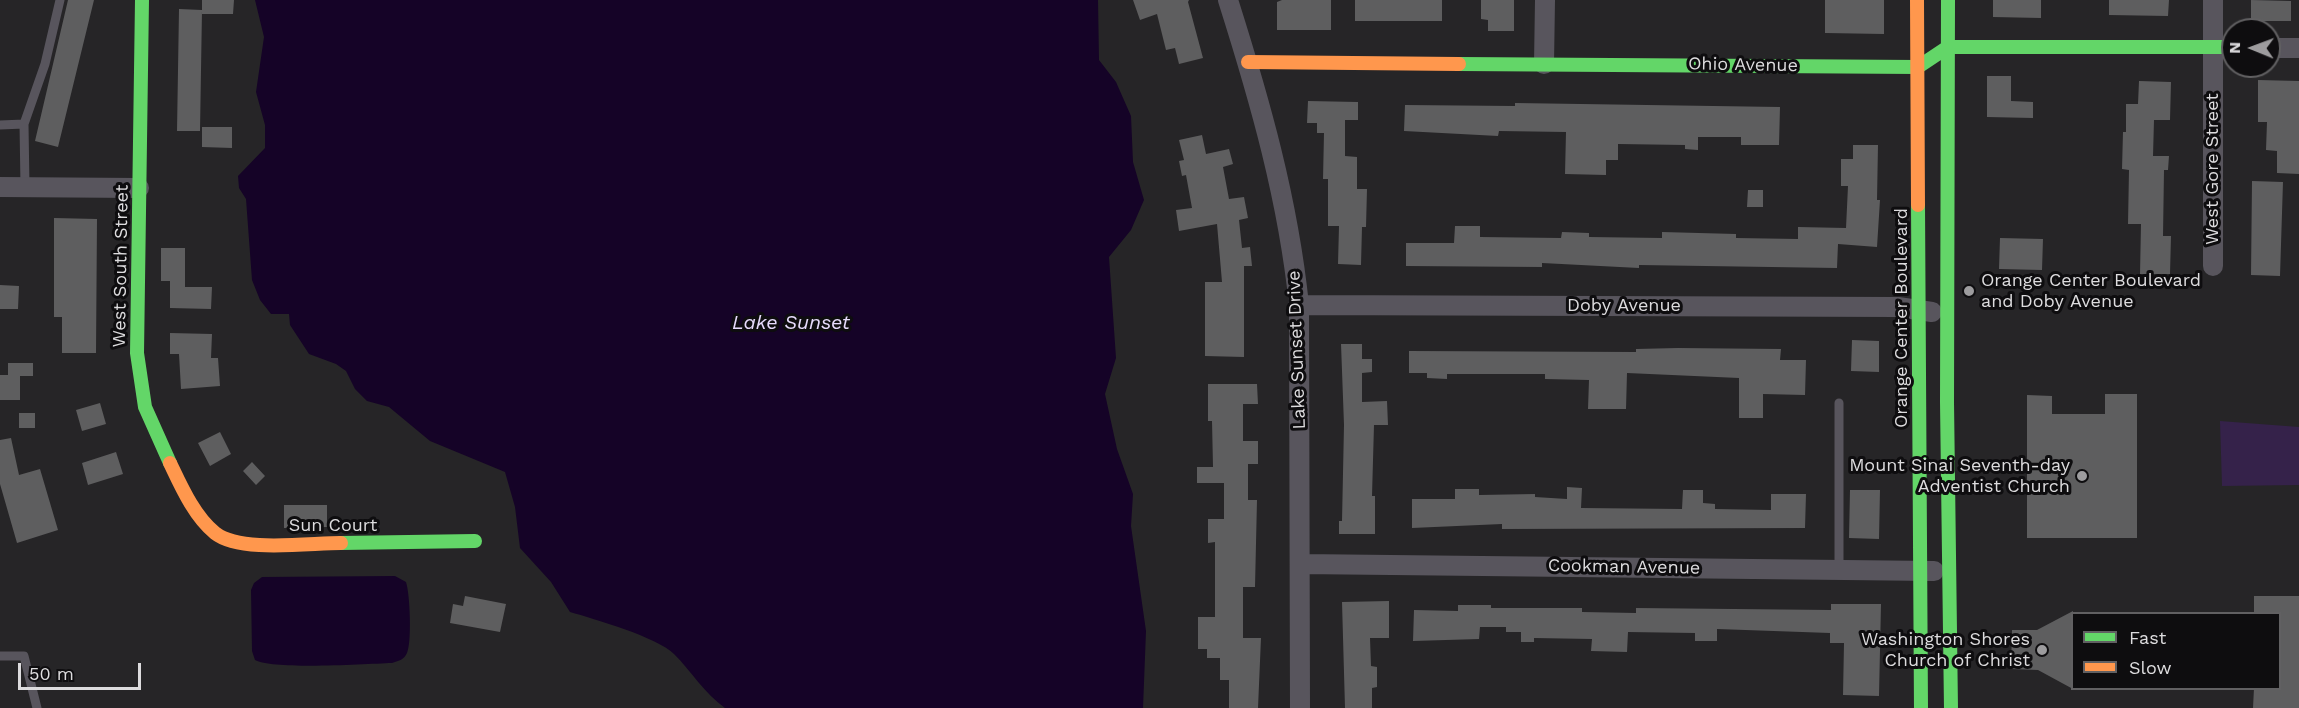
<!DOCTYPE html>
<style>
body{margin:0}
#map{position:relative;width:2299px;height:708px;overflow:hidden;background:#262527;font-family:"Work Sans",sans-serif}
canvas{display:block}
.legend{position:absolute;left:2071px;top:612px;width:210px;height:78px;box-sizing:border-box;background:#0e0d0f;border:2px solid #616062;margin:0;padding:8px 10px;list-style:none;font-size:18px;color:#dddcde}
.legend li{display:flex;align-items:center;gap:12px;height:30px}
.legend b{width:30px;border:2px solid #616062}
.north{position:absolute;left:2221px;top:18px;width:60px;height:60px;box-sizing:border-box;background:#0e0d0f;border:2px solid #616062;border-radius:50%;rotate:271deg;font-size:16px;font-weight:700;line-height:24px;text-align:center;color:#dddcde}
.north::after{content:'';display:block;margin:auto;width:21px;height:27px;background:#9d9c9e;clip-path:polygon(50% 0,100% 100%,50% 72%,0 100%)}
.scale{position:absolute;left:18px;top:663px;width:123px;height:27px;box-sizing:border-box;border:3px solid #dddcde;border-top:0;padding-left:8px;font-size:18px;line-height:21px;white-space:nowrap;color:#dddcde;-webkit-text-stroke:4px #0e0d0f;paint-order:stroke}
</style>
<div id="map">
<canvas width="2299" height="708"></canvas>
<ul class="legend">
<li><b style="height:8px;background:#63d668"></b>Fast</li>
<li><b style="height:8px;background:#ff974d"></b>Slow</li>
</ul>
<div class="north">N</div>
<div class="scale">50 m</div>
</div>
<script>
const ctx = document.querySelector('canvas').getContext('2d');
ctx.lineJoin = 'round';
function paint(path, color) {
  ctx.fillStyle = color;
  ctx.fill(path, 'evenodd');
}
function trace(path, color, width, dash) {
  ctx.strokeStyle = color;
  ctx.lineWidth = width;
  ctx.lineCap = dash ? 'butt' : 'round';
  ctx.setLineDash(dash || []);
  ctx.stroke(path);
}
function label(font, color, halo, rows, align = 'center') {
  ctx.font = font + ' "Work Sans",sans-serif';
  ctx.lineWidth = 6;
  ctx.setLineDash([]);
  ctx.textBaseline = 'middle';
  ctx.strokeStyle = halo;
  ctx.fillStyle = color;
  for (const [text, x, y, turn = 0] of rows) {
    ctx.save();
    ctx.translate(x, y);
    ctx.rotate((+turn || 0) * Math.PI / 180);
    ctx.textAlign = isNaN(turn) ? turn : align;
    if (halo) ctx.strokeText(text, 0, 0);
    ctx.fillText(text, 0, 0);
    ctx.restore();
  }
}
const green = new Path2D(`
 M2220 421 2299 427V485L2222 486Z`);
const water = new Path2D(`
 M255 0H1098L1099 60 1116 82 1131 116 1133 162 1144 200 1131 230 1109 257 1116 358 1105 394 1117 449 1133 494 1131 526 1146 631 1143 708H725C704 693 692 672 674 654 657 637 594 619 570 612L551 582 520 548 515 507 505 472 430 441 389 407 367 401 355 389 346 371 336 364 309 354 290 325 289 314H271L260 300 252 280 246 199 239 188 238 176 265 148V125L256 92 264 37Z
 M395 576 406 582C410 594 412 642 407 653 404 660 398 661 392 663 365 664 274 670 255 660L252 651 251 590 254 583 262 577Z`);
const building = new Path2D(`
 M68 0H94L58 147 35 141Z
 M202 0H234L233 14H202Z
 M1133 0H1189L1188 2 1203 58 1179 64 1175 48 1166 50 1157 14 1140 20Z
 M1282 0H1331V30H1277V2Z
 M1355 0H1442V21H1355Z
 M1481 0H1514V31H1488V20L1481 19Z
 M1825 0H1884V34L1825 33Z
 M1993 0H2041V18L1993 17Z
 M2109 0H2169L2168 16 2109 15Z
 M2251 0 2291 1V21H2251Z
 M179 9 202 10 200 131H177Z
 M1987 76H2011V101L2033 102V118L1987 117Z
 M2258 80 2299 81V174L2277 173V151L2266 150 2267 122H2258Z
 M2139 81 2171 82 2170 120H2154L2153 156H2169L2168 170H2164L2163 236H2171L2170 274H2140L2141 224H2128L2129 170 2122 169 2123 132H2126V104H2138Z
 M1308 101 1358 102V120H1345V156L1357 157V189H1367L1366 227H1362L1361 265 1338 264 1339 226H1328V179H1323L1324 133H1317V123H1307Z
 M1515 103 1780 107 1779 145H1741V137H1698V150L1685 149V145L1618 144V160H1606V175L1565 174 1566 132 1499 131 1498 136 1404 131 1405 105 1515 106Z
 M202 127H232V148L202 147Z
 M1202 135 1206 154 1229 149 1233 164 1223 167 1229 199 1244 197 1248 218 1239 220 1242 248 1250 247 1252 266H1244V357L1205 356V282H1222L1217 224 1179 231 1176 210 1192 208 1186 175 1182 176 1179 161 1184 160 1179 140Z
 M1853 145H1878L1877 200H1880L1877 247 1838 244 1837 268 1639 265V268L1542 263V267L1406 266V243H1454L1455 226H1480V237L1561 238 1562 232 1589 233V237L1662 238V232L1736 234V238L1798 239V227L1846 228 1848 186H1841V159H1853Z
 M2252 181 2283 182 2280 276 2251 275Z
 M1748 190H1763V207H1747Z
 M54 218 97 219 96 353H62V317H54Z
 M2000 238 2043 239 2042 270 1999 269Z
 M161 248H185V287H212L211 309 170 308V281H161Z
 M0 285 19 286 18 309H0Z
 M170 333 212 334 211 358H218L220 386 181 389 179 354H170Z
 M1852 340 1879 341V372L1851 371Z
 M1341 344H1362V359H1372V372L1362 373V402L1387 401 1388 425H1374L1372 496H1375V534H1339V521H1342L1344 425Z
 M1678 348 1781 349 1780 360H1806L1805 395 1763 394V418H1739V378L1627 373 1626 409H1588L1589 380 1545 379V374H1447V379L1427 378V373H1409V351L1636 352V349Z
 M8 363H33V376H20V400H0V375H8Z
 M1208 384H1257L1258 404H1243V441H1258V464H1248V500H1257L1255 587H1243V638H1261L1258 708H1229V680H1220V658H1207V649H1198V617H1215V542L1208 543V519H1224V483H1197V467H1213L1212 421H1208Z
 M2105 394H2137V538H2027V395L2052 396V414H2105Z
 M100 403 106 424 82 431 76 410Z
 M19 413H35V428H19Z
 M220 432 231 454 210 466 198 443Z
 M11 438 19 475 40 469 58 530 17 543 0 484V440Z
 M116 452 123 474 88 485 82 463Z
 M252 462 265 476 256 485 243 471Z
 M1567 487 1582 488 1581 508 1682 509 1683 490H1703V503L1715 504V509L1771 510V494H1806L1805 528 1502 529V524L1412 528V499H1455V489H1479V495L1535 494V497L1567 499Z
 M1850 490H1880L1879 539 1849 538Z
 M284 505H327V527L284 528Z
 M465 596 506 604 500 632 450 623 453 604 463 606Z
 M2254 596H2299V708H2253L2254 688H2280V614H2254Z
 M1389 601V638H1370L1371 666 1377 667V687L1372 688V708H1345L1342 602Z
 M1831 604H1881L1879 696 1843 695 1844 643H1830V633L1717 629V641H1695V633L1628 632 1627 652 1591 651 1592 639 1534 638V642H1521V632H1506V627H1480L1479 639 1413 641 1414 610 1458 611V605H1491V608H1582V612L1636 613V608L1831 610Z
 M2073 611V689L2038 670 2011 669 2012 630H2037Z`);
const lane = new Path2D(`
 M0 125 24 124
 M25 187 24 124 45 64 60 0
 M1839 403V569
 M0 656H24L37 708`);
const street = new Path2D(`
 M1228 0C1260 101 1288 199 1299 305L1300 708
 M2213 0V266
 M2269 48H2299
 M1544 64 1545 0
 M0 187 139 188
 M1299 305 1898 307 1932 312
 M1301 564 1934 571`);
const fast = new Path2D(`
 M142 0 137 353 145 407 170 463
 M1948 0 1947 402 1951 708
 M1459 64 1918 67 1948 47H2233
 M1918 205 1921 708
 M341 543 475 541`);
const slow = new Path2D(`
 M1917 0 1918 205
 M1248 62 1459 64
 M170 463C181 486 194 516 215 533 240 553 309 543 341 543`);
const markers = [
 [1969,291,6,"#9d9c9e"],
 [2082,476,6,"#9d9c9e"],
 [2042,650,6,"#9d9c9e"]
];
const streetNames = [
 ["Ohio Avenue",1743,65,1],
 ["West Gore Street",2213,169,-90],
 ["West South Street",121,266,-89],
 ["Doby Avenue",1624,306],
 ["Orange Center Boulevard",1902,318,-90],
 ["Lake Sunset Drive",1297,350,-92],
 ["Sun Court",333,526],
 ["Cookman Avenue",1624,567,1]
];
const poiNames = [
 ["Orange Center Boulevard",1981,281,"left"],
 ["and Doby Avenue",1981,302,"left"],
 ["Mount Sinai Seventh-day",2070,466],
 ["Adventist Church",2070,487],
 ["Washington Shores",2030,640],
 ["Church of Christ",2030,661]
];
const waterNames = [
 ["Lake Sunset",791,323]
];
paint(green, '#35224a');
paint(water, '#150327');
paint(building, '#5e5e5f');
trace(lane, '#58555d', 9);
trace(street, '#58555d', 20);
trace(fast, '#63d668', 14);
trace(slow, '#ff974d', 14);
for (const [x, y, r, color] of markers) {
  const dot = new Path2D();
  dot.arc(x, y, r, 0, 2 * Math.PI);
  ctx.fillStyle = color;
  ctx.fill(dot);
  trace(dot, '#0e0d0f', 2);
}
label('18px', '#dddcde', '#0e0d0f', streetNames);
label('18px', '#dddcde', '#0e0d0f', poiNames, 'right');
label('italic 20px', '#e7dbfc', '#0e0d0f', waterNames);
</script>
